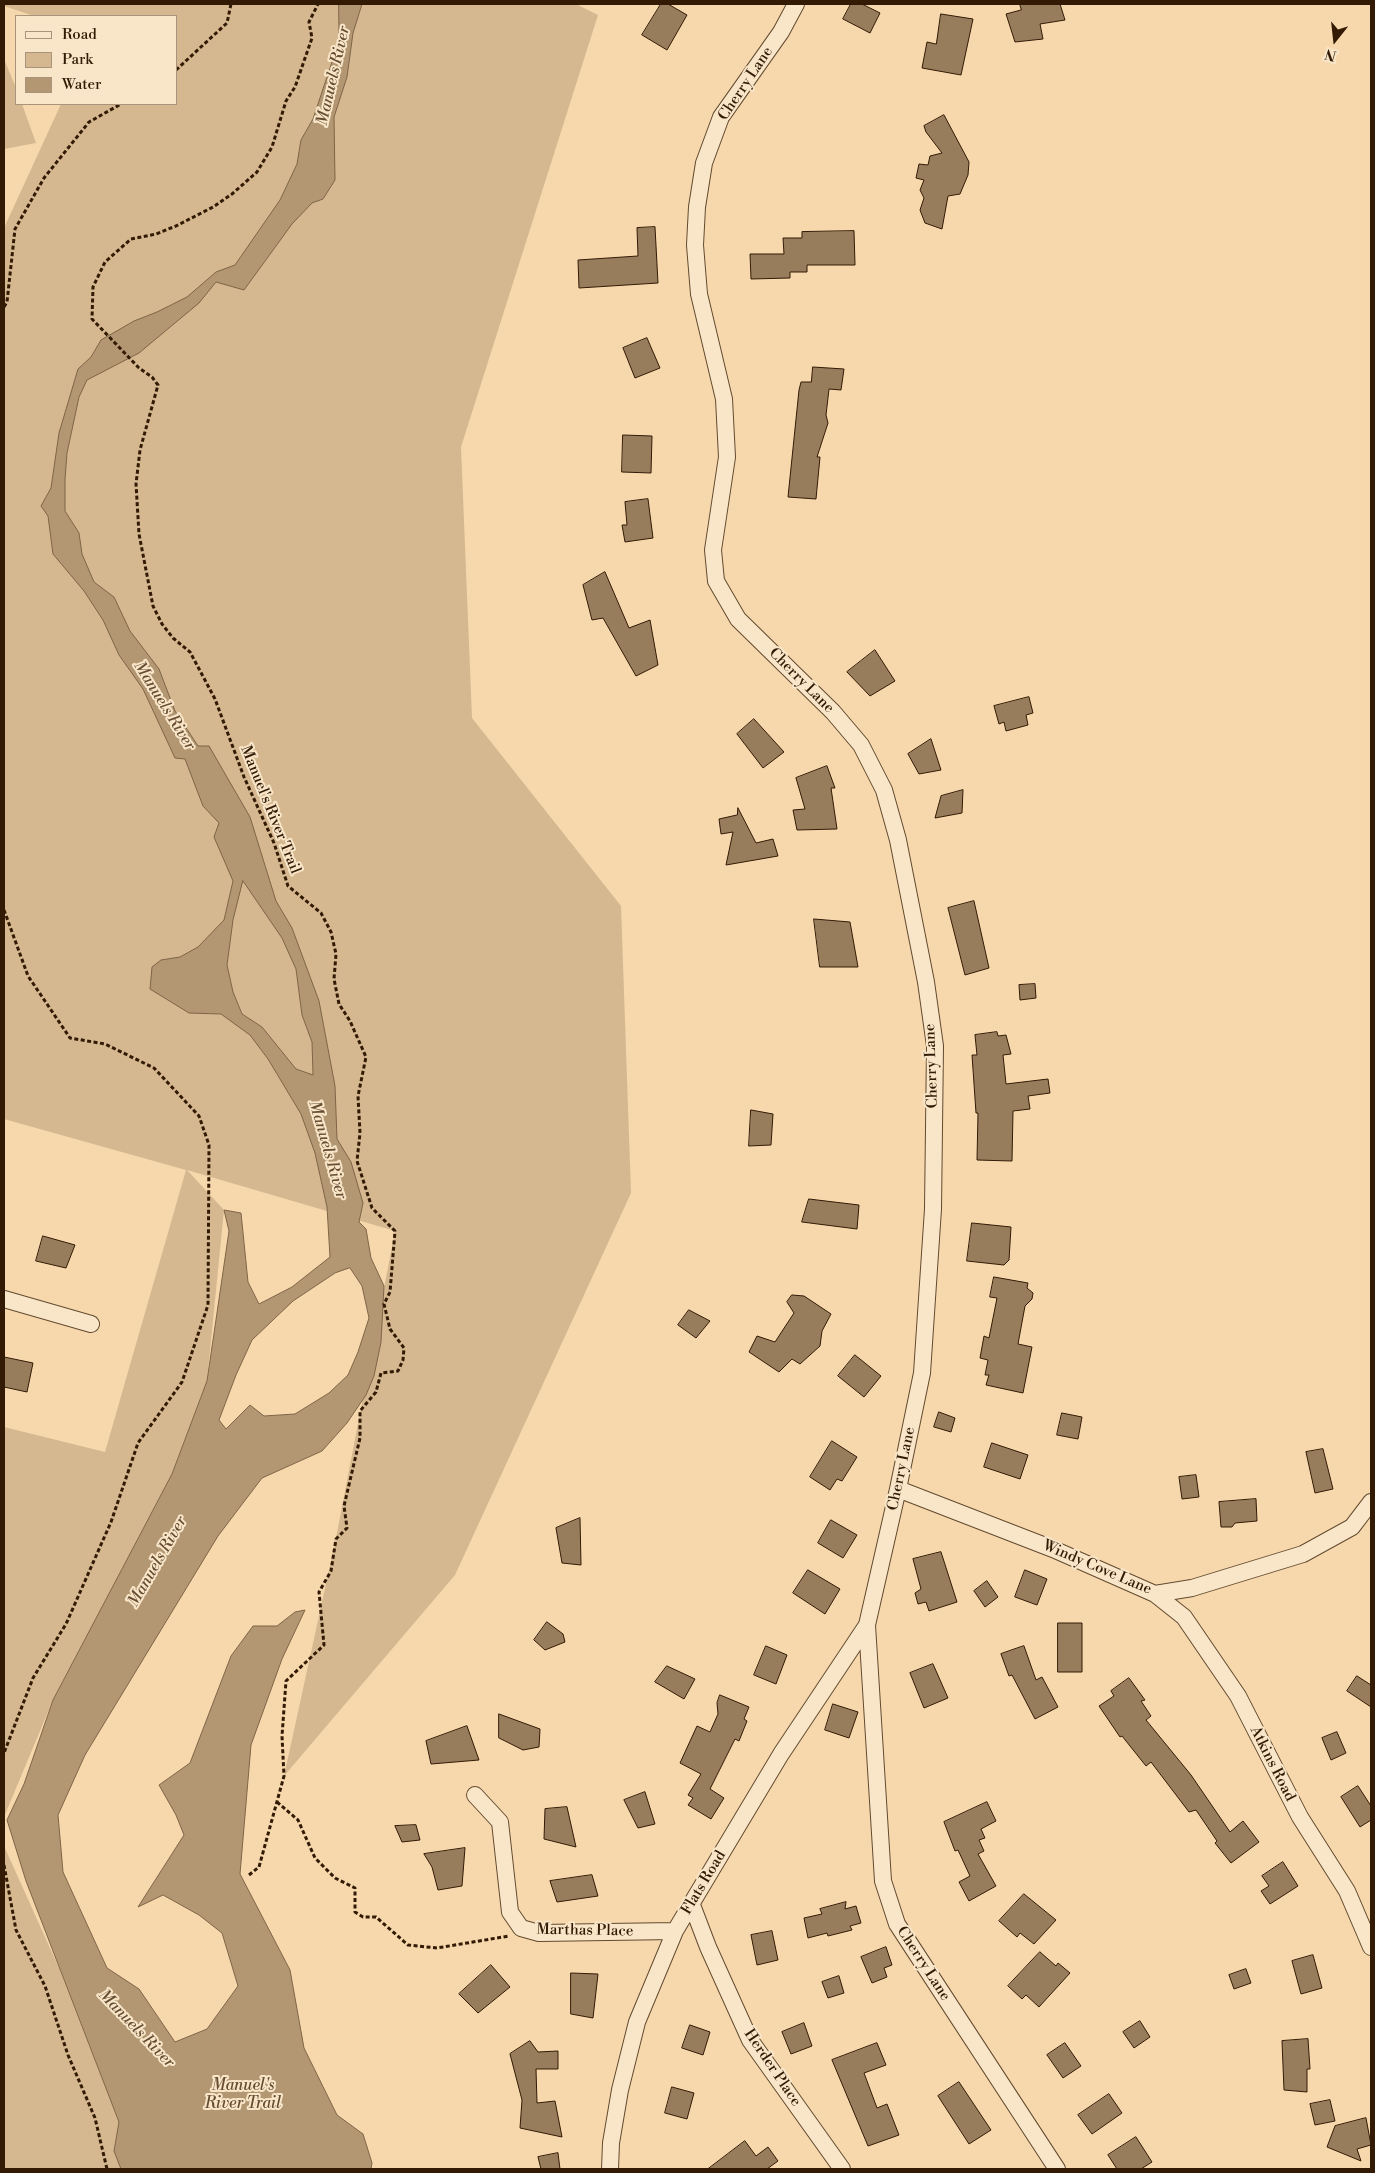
<!DOCTYPE html>
<style>
body{margin:0}
#map{position:relative;width:1375px;height:2173px;overflow:hidden;background:#f6d8ac;font-family:"Libre Bodoni",serif}
canvas{display:block}
.frame{position:absolute;inset:0;border:5px solid #321a05;pointer-events:none}
.legend{position:absolute;left:15px;top:15px;width:162px;height:90px;box-sizing:border-box;background:#f9e6c9;border:1px solid #a9947b;margin:0;padding:6px 9px;list-style:none;font-size:15px;color:#321a05}
.legend li{display:flex;align-items:center;gap:10px;height:25px}
.legend b{width:25px;border:1px solid #a9947b}
.north{position:absolute;left:1310px;top:15px;width:50px;height:50px;-webkit-text-stroke:4px #f9e6c9;paint-order:stroke;rotate:196deg;font-size:14px;font-weight:700;line-height:20px;text-align:center;color:#321a05}
.north::after{content:'';display:block;margin:auto;width:18px;height:22px;background:#321a05;clip-path:polygon(50% 0,100% 100%,50% 72%,0 100%)}
</style>
<div id="map">
<canvas width="1375" height="2173"></canvas>
<div class="frame"></div>
<ul class="legend">
<li><b style="height:6px;background:#f9e6c9"></b>Road</li>
<li><b style="height:14px;background:#d5b890"></b>Park</li>
<li><b style="height:14px;background:#b39773"></b>Water</li>
</ul>
<div class="north">N</div>
</div>
<script>
const ctx = document.querySelector('canvas').getContext('2d');
ctx.lineJoin = 'round';
function paint(path, color) {
  ctx.fillStyle = color;
  ctx.fill(path, 'evenodd');
}
function trace(path, color, width, dash) {
  ctx.strokeStyle = color;
  ctx.lineWidth = width;
  ctx.lineCap = dash ? 'butt' : 'round';
  ctx.setLineDash(dash || []);
  ctx.stroke(path);
}
function label(font, color, halo, rows, align = 'center') {
  ctx.font = font + ' "Libre Bodoni",serif';
  ctx.lineWidth = 4;
  ctx.setLineDash([]);
  ctx.textBaseline = 'middle';
  ctx.strokeStyle = halo;
  ctx.fillStyle = color;
  for (const [text, x, y, turn = 0] of rows) {
    ctx.save();
    ctx.translate(x, y);
    ctx.rotate((+turn || 0) * Math.PI / 180);
    ctx.textAlign = isNaN(turn) ? turn : align;
    if (halo) ctx.strokeText(text, 0, 0);
    ctx.fillText(text, 0, 0);
    ctx.restore();
  }
}
const green = new Path2D(`
 M4 4H576L598 15 461 447 472 718 621 906 631 1193 455 1575 284 1776 336 1538 395 1231 187 1170 224 1210 207 1381 172 1474 53 1700 4 1817V1427L105 1452 186 1170 4 1119V228L61 104H176V16H34L4 6Z
 M4 59 16 88V104H22L36 143 4 149Z
 M4 1846 59 1968 119 2122 121 2169H4Z`);
const water = new Path2D(`
 M339 4H362L353 33 347 77 334 117 335 180 323 199 312 203 292 224 244 290 216 282 199 303 139 353 87 380 79 397 67 453 65 479V511L79 533 82 554 94 582 114 597 130 631 159 669 175 711 198 746H209L250 817 276 901 292 928 319 1001 335 1086 337 1139 351 1162 363 1203 359 1222 366 1229 371 1258 384 1286 381 1342 374 1376 366 1395 347 1423 322 1451 262 1478 218 1536 85 1755 58 1815 63 1872 107 1968 139 1989 175 2042 207 2029 238 1986 222 1933 199 1915 163 1895 138 1907 184 1835 176 1815 159 1785 190 1763 231 1656 253 1626H277L295 1612 305 1610 282 1659 251 1745 240 1874 290 1970 304 2048 337 2115 363 2134 372 2163 371 2169H121L114 2151 119 2122 26 1881 7 1820 24 1784 53 1700 172 1474 207 1381 229 1231 224 1210 241 1213 248 1282 259 1304 292 1287 330 1257 327 1207 315 1153 301 1114 268 1059 250 1035 221 1014 189 1013 150 989 152 967 161 960 180 957 198 947 224 920 233 881 214 837 219 823 203 806 185 759 175 758 143 689 119 655 103 620 84 591 53 554 48 516 41 506 51 488 59 433 78 369 91 357 101 340 134 321 157 312 187 297 216 272 235 265 280 200 297 164 301 140 313 119 339 41ZM243 881 282 938 296 969 302 1015 312 1042 313 1075 296 1069 262 1027 242 1014 233 992 227 965 233 920ZM350 1268 362 1286 369 1318 358 1352 348 1375 329 1393 295 1414 264 1416 250 1405 226 1429 219 1420 236 1375 252 1340 293 1301 335 1273Z`);
const building = new Path2D(`
 M661 4H668L687 15 667 50 642 35Z
 M851 4H862L880 13 870 33 843 19Z
 M1020 4H1060L1065 20 1040 24 1043 39 1015 42 1006 14 1021 10Z
 M941 14 973 19 961 75 922 68 927 42 936 44Z
 M944 115 969 162 968 175 960 194 948 196 942 229 925 223 920 210 924 198 920 190 924 180 916 178 919 164 928 165 930 156 942 153 926 132 924 126Z
 M655 227 658 283 579 288 578 260 638 256 637 228Z
 M854 231 855 265H807V272H790V278L751 279 750 254H784L783 238H802V232Z
 M647 338 660 368 635 378 623 348Z
 M813 367 844 369 841 390 829 389 826 415 828 423 817 457H820L816 499 788 497 799 390 801 382H811Z
 M623 435 652 436 651 473 622 472Z
 M648 499 653 538 625 542 622 525H627L625 502Z
 M605 572 629 628 650 620 658 665 636 676 603 618 592 620 583 585Z
 M875 650 895 681 870 696 847 672Z
 M1029 697 1033 713 1026 715 1028 725 1006 731 1004 722 999 724 994 706Z
 M754 719 784 752 763 768 737 734Z
 M931 739 941 770 919 774 908 754Z
 M827 766 835 788H831L837 829 797 830 793 810 805 809 796 778Z
 M963 790 962 813 935 818 941 796Z
 M738 808 756 843 773 839 778 856 726 865 733 832 721 834 719 819 737 815Z
 M974 901 989 968 965 975 948 908Z
 M814 919 850 922 858 967H820Z
 M1035 984 1036 998 1020 1000 1019 985Z
 M997 1032 998 1036 1006 1035 1011 1054 1003 1055 1006 1084 1048 1079 1050 1093 1028 1096 1030 1109 1013 1111 1012 1161 977 1160 978 1113H976L972 1055H977L975 1035Z
 M751 1110 773 1114 771 1145 749 1146Z
 M809 1199 859 1205 857 1229 802 1222Z
 M972 1223 1011 1227 1009 1260 1004 1265 967 1261Z
 M43 1236 75 1245 66 1268 36 1261Z
 M994 1277 1028 1283 1027 1288 1033 1293 1032 1299 1025 1306 1018 1344 1032 1347 1023 1393 986 1385 989 1375H985L988 1360 980 1358 984 1336 989 1338 997 1298 990 1297Z
 M792 1295 804 1296 831 1314 822 1331 820 1346 800 1364 792 1359 779 1372 749 1352 757 1336 775 1342 794 1313 787 1302Z
 M689 1310 710 1321 696 1338 678 1325Z
 M855 1355 881 1376 864 1397 838 1376Z
 M4 1357 33 1363 27 1392 4 1387Z
 M939 1412 955 1418 951 1432 934 1427Z
 M1062 1413 1082 1417 1078 1439 1057 1435Z
 M832 1441 857 1457 842 1481 837 1479 830 1490 810 1477Z
 M992 1443 1028 1455 1020 1479 984 1467Z
 M1323 1449 1333 1489 1315 1493 1306 1452Z
 M1196 1475 1199 1497 1182 1499 1179 1477Z
 M1256 1499 1257 1521 1235 1523 1232 1527H1221L1219 1502Z
 M580 1518 581 1565 562 1563 556 1528Z
 M831 1520 857 1535 843 1558 818 1543Z
 M941 1552 957 1602 929 1611 926 1602 918 1604 915 1593 921 1589 913 1559Z
 M808 1570 840 1589 825 1614 793 1593Z
 M1025 1570 1047 1579 1037 1605 1015 1597Z
 M987 1581 998 1597 985 1607 974 1591Z
 M547 1622 563 1634 565 1642 545 1650 534 1640Z
 M1058 1623H1082V1672H1058Z
 M766 1646 787 1655 776 1684 754 1675Z
 M1024 1646 1036 1680 1042 1677 1058 1707 1035 1719 1012 1675 1009 1676 1001 1654Z
 M933 1664 948 1698 924 1708 910 1673Z
 M667 1666 695 1679 684 1699 655 1682Z
 M1357 1676 1371 1685V1707L1347 1691Z
 M1129 1678 1145 1700 1141 1701 1151 1716 1146 1720 1191 1775 1230 1832 1243 1821 1259 1842 1231 1863 1215 1843 1217 1841 1196 1810 1189 1812 1151 1762 1146 1766 1122 1736 1120 1737 1099 1706 1114 1696 1111 1691Z
 M720 1695 749 1707 744 1719 747 1721 739 1741 735 1739 710 1789 724 1798 711 1819 688 1805 693 1798 688 1795 701 1774 680 1763 697 1726 710 1732 718 1714 717 1703Z
 M833 1704 858 1712 849 1738 825 1730Z
 M499 1714 540 1729 539 1747 523 1750 499 1738Z
 M467 1726 479 1760 431 1764 426 1741Z
 M1337 1732 1346 1753 1331 1760 1322 1738Z
 M1358 1786 1371 1806V1820L1360 1827 1341 1797Z
 M645 1792 655 1824 638 1828 624 1800Z
 M987 1802 996 1821 981 1829 985 1838 979 1840 984 1851 978 1854 996 1886 969 1901 959 1882 970 1876 958 1850 955 1851 944 1822Z
 M567 1807 576 1847 544 1839 545 1809Z
 M416 1825 420 1840 402 1842 395 1826Z
 M465 1848 462 1886 438 1890 432 1867 424 1854Z
 M1283 1862 1298 1886 1270 1904 1261 1891 1269 1886 1262 1876Z
 M592 1875 598 1896 557 1902 550 1881Z
 M1024 1894 1056 1920 1034 1944 1020 1933 1017 1937 999 1921Z
 M846 1902 845 1909 856 1906 861 1923 850 1926 852 1930 828 1936 827 1933 808 1938 804 1918 822 1914 820 1909Z
 M772 1931 778 1960 757 1965 751 1935Z
 M886 1947 892 1965 884 1968 887 1977 872 1983 861 1957Z
 M1040 1952 1056 1966 1058 1963 1070 1973 1039 2007 1026 1995 1022 1999 1008 1986Z
 M1313 1955 1322 1988 1301 1994 1292 1961Z
 M491 1965 510 1987 478 2013 459 1994Z
 M1246 1969 1251 1983 1234 1989 1229 1975Z
 M571 1973 598 1974 593 2018 571 2014Z
 M839 1976 844 1993 828 1998 822 1982Z
 M1140 2021 1150 2037 1134 2048 1123 2032Z
 M804 2023 812 2046 791 2054 782 2032Z
 M690 2025 710 2032 703 2055 682 2048Z
 M1308 2039 1310 2069H1307V2092L1284 2090 1282 2041Z
 M530 2041 538 2052 558 2051V2069H536L537 2103 555 2101 562 2137 520 2128 522 2100 510 2054Z
 M877 2043 886 2065 864 2073 877 2108 887 2104 899 2135 868 2146 832 2060Z
 M1065 2043 1081 2066 1063 2078 1047 2055Z
 M959 2082 991 2130 969 2144 938 2096Z
 M672 2087 694 2093 687 2119 665 2113Z
 M1109 2094 1122 2113 1092 2134 1078 2115Z
 M1330 2100 1335 2121 1315 2125 1310 2104Z
 M1366 2118 1371 2145 1357 2149 1361 2161 1327 2147 1335 2126Z
 M1136 2137 1152 2162 1141 2169H1117L1108 2155Z
 M745 2141 756 2156 768 2147 778 2161 767 2169H708Z
 M558 2153 560 2169H541L538 2157Z`);
const path = new Path2D(`
 M176 70 227 23 231 4
 M4 307 7 302 15 229 44 178 89 122 121 104
 M4 910 28 976 70 1038 105 1044 154 1068 199 1116 209 1145 208 1305 182 1382 138 1443 111 1522 66 1624 33 1678 4 1753
 M277 1802 298 1820 315 1858 335 1878 355 1888V1912L363 1917H376L408 1945 437 1948 509 1936
 M4 1865 16 1930 45 1986 68 2055 95 2118 107 2169
 M249 1875 259 1867 284 1776 282 1736 286 1681 324 1645 319 1592 331 1571 336 1539 347 1528 344 1506 360 1438V1411L376 1392 381 1373 398 1371 403 1360 404 1348 390 1329 384 1304 390 1292 395 1231 372 1208 357 1161 360 1133 358 1096 366 1057 350 1021 339 1004 334 979 336 954 331 932 321 913 288 886 274 843 244 777 215 699 190 652 173 638 162 624 153 606 139 534 136 484 140 450 158 385 152 377 139 368 92 319 93 287 105 262 131 239 156 234 176 226 213 207 232 194 257 172 272 147 286 101 295 87 312 38 309 22 318 4`);
const minor = new Path2D(`
 M796 4 781 32 721 117 704 163 697 207 695 245 699 294 724 399 727 457 713 550 716 581 738 619 833 712 861 745 884 790 898 840 926 982 935 1046 933 1209 922 1373 898 1489 867 1625 883 1881 897 1924 1057 2169
 M4 1299 91 1324
 M898 1489 1053 1549 1155 1594 1192 1588 1303 1554 1352 1527 1371 1502
 M1155 1594 1184 1617 1238 1696 1300 1817 1347 1891 1371 1947
 M475 1795 500 1822 510 1912 521 1928 539 1933 675 1931
 M692 1905 708 1947 750 2040 842 2169
 M610 2169 611 2143 620 2090 637 2022 675 1931 781 1754 867 1625`);
const streetNames = [
 ["Cherry Lane",746,84,-56],
 ["Cherry Lane",801,681,45],
 ["Manuel's River Trail",270,810,68],
 ["Cherry Lane",932,1066,-92],
 ["Cherry Lane",902,1469,-78],
 ["Windy Cove Lane",1097,1568,23],
 ["Atkins Road",1272,1764,63],
 ["Flats Road",704,1883,-59],
 ["Marthas Place",585,1931,1],
 ["Cherry Lane",923,1964,57],
 ["Herder Place",772,2068,56]
];
const waterNames = [
 ["Manuels River",334,76,-77],
 ["Manuels River",164,706,58],
 ["Manuels River",327,1150,74],
 ["Manuels River",158,1562,-60],
 ["Manuels River",136,2029,46],
 ["Manuel's",243,2086],
 ["River Trail",243,2104]
];
paint(green, '#d5b890');
paint(water, '#b39773');
trace(water, '#7f6547', 1);
paint(building, '#987d5c');
trace(building, '#321a05', 1);
trace(minor, '#634a2f', 18);
trace(path, '#321a05', 3, [4, 2.5]);
trace(minor, '#f9e6c9', 16);
label('15px', '#321a05', '#f9e6c9', streetNames);
label('italic 16px', '#664c31', '#f9e6c9', waterNames);
</script>
